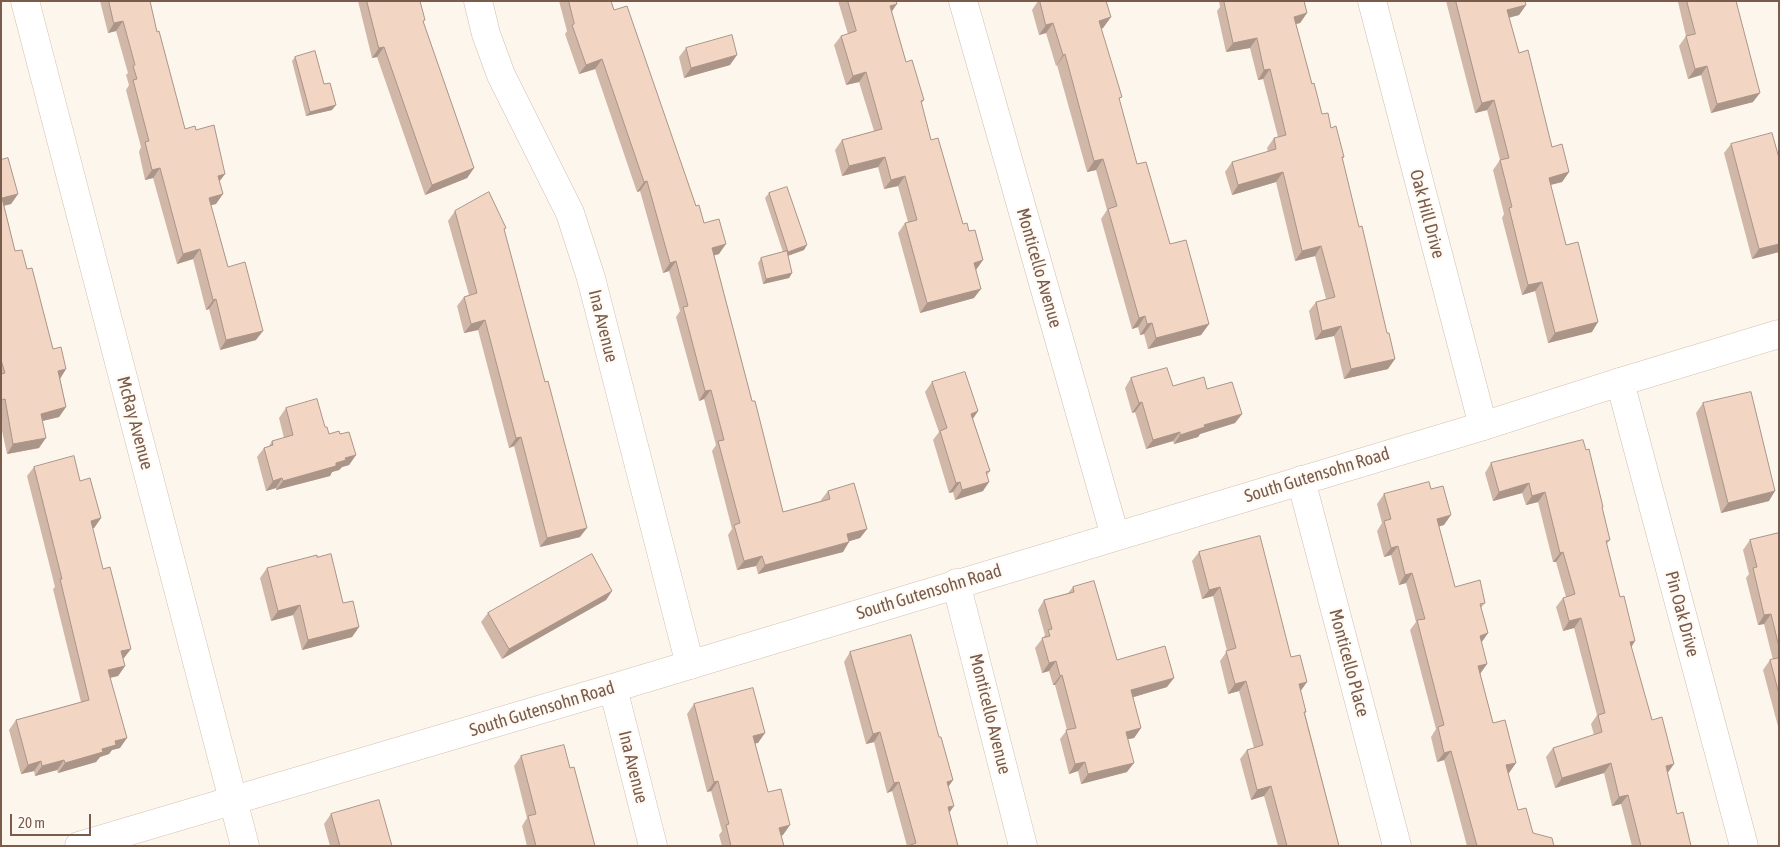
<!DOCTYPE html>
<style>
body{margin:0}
#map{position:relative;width:1780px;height:847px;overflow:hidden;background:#fdf6ec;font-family:"Asap Condensed",sans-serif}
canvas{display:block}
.frame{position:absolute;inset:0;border:2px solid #7a5c4d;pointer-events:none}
.scale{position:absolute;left:10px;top:814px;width:81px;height:22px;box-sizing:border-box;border:2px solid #7a5c4d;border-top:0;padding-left:6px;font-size:15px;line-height:18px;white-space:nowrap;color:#7a5c4d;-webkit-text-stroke:4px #fffaf3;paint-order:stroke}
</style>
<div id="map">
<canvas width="1780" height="847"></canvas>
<div class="frame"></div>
<div class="scale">20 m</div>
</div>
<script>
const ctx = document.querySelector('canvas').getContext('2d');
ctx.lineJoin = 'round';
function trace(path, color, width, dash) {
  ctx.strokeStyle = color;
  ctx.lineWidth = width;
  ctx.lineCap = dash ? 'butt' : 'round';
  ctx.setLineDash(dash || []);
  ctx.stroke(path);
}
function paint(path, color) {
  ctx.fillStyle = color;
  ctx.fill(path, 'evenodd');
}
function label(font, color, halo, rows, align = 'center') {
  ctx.font = font + ' "Asap Condensed",sans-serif';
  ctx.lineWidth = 4.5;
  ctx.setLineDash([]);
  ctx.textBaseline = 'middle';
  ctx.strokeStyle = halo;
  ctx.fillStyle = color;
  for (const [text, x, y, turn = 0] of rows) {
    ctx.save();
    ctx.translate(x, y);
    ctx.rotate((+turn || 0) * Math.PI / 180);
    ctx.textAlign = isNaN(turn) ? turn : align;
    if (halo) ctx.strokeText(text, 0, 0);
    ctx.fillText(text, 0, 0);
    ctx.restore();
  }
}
const street = new Path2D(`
 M478 1 486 34 501 75 570 213 591 278 690 665
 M963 1 1115 536
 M1372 1 1483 426
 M1620 382 1744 846
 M1301 480 1397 846
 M956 583 1023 846
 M613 688 653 846`);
const secondary = new Path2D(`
 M25 1 245 846
 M79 846 613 688 1483 426 1620 382 1779 334`);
const wall = new Path2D(`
 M100 1H150L157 32 185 129 196 130 225 174 219 182 216 204 211 205 228 267 256 340 220 350 209 309 206 310 193 259 177 264 153 178 145 180 139 152 141 147 126 90 129 85 126 75 128 73 116 31 108 33Z
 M358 1H420L423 23 474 168 467 178 425 195 377 57 372 58Z
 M559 1H611L614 10 696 206 719 254 714 255 752 401 783 512 821 501V500L828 491 867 529 860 538 849 541 843 552 758 574 756 566 737 570 728 535 732 529 712 451 716 445 704 399 699 401 676 317 680 311 669 271 663 273 640 191 637 192 595 69 579 74 565 34 567 31Z
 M838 1H896L892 12 906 62 924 100 921 104 931 140 976 270 974 298 920 313 898 233 905 223 908 222 898 186 884 189 878 167 842 176 835 150 842 140 874 131 859 82 846 85 834 45 841 36 848 34Z
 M1038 1H1106L1111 17 1103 28 1101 29 1119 101 1137 164 1170 244 1209 324 1201 335 1148 349 1144 334 1140 335 1138 327 1132 329 1101 219 1107 210 1096 170 1087 172 1057 65 1056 66 1046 33 1039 35 1032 10Z
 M1219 1H1304L1307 13 1300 23 1296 24 1312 84 1322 114 1331 128 1344 157 1342 159 1388 369 1344 379 1334 336 1315 340 1309 311 1316 302 1326 299 1315 256 1295 261 1276 182 1232 195 1225 172 1232 162 1268 152 1267 148 1274 138 1278 137 1263 79 1258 80 1250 48 1226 52 1217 11 1220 7Z
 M1446 1H1525L1526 5 1519 15 1509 17 1519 53 1552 147 1569 172 1562 182 1550 185 1566 245 1592 332 1548 343 1535 291 1522 295 1502 218 1504 214 1493 170 1500 160 1487 110 1475 113Z
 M1678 1H1736L1753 102 1711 113 1701 75 1688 79 1679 46 1686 36 1678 2Z
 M686 48 730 65 684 78 679 57Z
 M295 57 332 110 306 116 292 61Z
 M1731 144 1779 252 1752 259 1724 153Z
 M1 160 18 194 11 204 4 206 15 251 27 269 53 349 66 369 60 378 66 407 59 417 42 421 39 448 7 454 1 426Z
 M769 193 804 250 788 256 792 273 789 278 763 284 758 263 761 258 783 252 765 198Z
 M455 211 506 228 504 230 580 537 540 547 514 446 509 448 478 330 464 333 457 306 464 297 469 295 448 221Z
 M1131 378 1173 386 1207 389 1242 414 1235 423 1200 434 1198 437 1174 444 1173 441 1146 449 1135 412 1132 413 1125 388Z
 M932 382 978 411 973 419 990 471 987 475 983 491 955 500 953 492 949 493 933 440 939 432 925 392Z
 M1703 403 1769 501 1721 513 1696 413Z
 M286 408 325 427 329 434H340L356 455 349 465 342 467 339 470 332 472 330 476 276 490V488L266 491 257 457 264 448 269 446 272 441 284 438 279 418Z
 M1491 463 1602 508 1610 540 1606 545 1631 647 1667 774 1677 814 1691 846H1632L1621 804 1612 806 1604 773 1555 788 1546 757 1553 748 1594 735 1591 724 1597 715 1574 628 1563 631 1556 607 1563 598 1566 597 1556 562H1553L1538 502 1526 505 1522 493 1493 501 1485 473Z
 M34 467 80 481 101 518 94 528H92L124 658 123 659 125 666 118 676 110 677 120 748 112 750 109 754 100 757 96 762 58 773 57 770 35 776 34 771 21 774 9 730 16 720 81 702 53 589 55 587 27 476Z
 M1431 489 1444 525 1439 526 1455 587 1485 603 1481 608 1488 633 1481 643 1487 664 1480 673 1493 723 1516 763 1508 773 1518 810 1533 833 1554 846H1467L1444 760 1437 762 1431 737 1436 729 1410 630 1416 622 1406 583 1399 585 1391 555 1384 557 1377 531 1382 523 1377 504 1384 494Z
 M1779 533V730L1763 670 1770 660H1773L1764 624 1758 625 1746 578 1749 574 1743 550 1750 540Z
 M1199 552 1291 657 1306 712 1305 713 1339 846H1278L1264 796 1251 800 1240 759 1247 750 1254 748 1239 691 1228 694 1220 661 1227 651 1213 596 1202 599 1192 561Z
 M267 568 343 603 359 627 352 637 302 650 293 615 271 621 260 578Z
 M1073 587 1117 660 1167 687 1133 697 1141 728 1134 738 1128 739 1127 772 1081 784 1078 771 1069 774 1060 739 1067 730 1055 685H1053L1049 671 1042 673 1035 648 1045 635 1038 610 1044 600 1068 593Z
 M612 591 606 600 502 659 481 622 488 613Z
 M850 652 939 737 953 780 948 787 949 812 958 846H907L892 791 887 793 874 742 866 744 844 662Z
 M694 704 758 743H755L768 792 783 835 781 836 784 846H722L719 835 722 831 711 791 707 792 687 714Z
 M521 756 570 768 595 846H527L522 826 527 818 514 766Z
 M331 814 392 846H330L324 824Z`);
const shadedWall = new Path2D(`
 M897 4 890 14V6Z
 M1526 5 1519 15 1501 20 1507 10Z
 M1307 13 1300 23 1287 26 1294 17Z
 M1111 17 1103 28 1091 32 1099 21Z
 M123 21 116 31 108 33 114 23Z
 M1053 23 1046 33 1039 35 1046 25Z
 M1257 38 1250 48 1226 52 1233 43Z
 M384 47 377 57 372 58 379 48Z
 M1065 54 1057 65 1056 66 1063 55Z
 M737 55 730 65 684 78 691 68Z
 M602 59 595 69 579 74 586 65Z
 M1707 66 1701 75 1688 79 1695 69Z
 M1270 69 1263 79 1258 80 1264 70Z
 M866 72 859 82 846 85 853 76Z
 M1760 93 1753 102 1711 113 1717 104Z
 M1494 100 1487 110 1475 113 1482 103Z
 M336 105 332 110 306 116 310 112Z
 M885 157 878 167 842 176 849 166Z
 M1103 159 1096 170 1087 172 1094 161Z
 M160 168 153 178 145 180 152 170Z
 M474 168 467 178 425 195 432 185Z
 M1283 172 1276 182 1232 195 1238 185Z
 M1569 172 1562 182 1542 187 1549 178Z
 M225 174 218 183V176Z
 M905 176 898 186 884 189 891 180Z
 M647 181 640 191 637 192 644 182Z
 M18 194 11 204 1 206 2 198Z
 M223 194 216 204 202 207 209 198Z
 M726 244 719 254 705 258 712 248Z
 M1779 244V252L1752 259 1759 249Z
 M807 245 804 250 784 257 788 252Z
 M1321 246 1315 256 1295 261 1302 251Z
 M200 249 193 259 177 264 183 254Z
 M983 260 976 270 974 263Z
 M676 261 669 271 663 273 670 263Z
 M792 273 789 278 763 284 766 279Z
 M1542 282 1535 291 1522 295 1528 285Z
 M981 289 974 298 920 313 927 303Z
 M216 299 209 309 206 310 213 300Z
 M1145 316 1138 327 1132 329 1139 318Z
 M485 320 478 330 464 333 471 324Z
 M1598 322 1592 332 1548 343 1555 333Z
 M1152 323 1144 334 1140 335 1147 324Z
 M1209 324 1201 335 1148 349 1156 338Z
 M1341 326 1334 336 1315 340 1322 331Z
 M263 331 256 340 220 350 226 340Z
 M1395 359 1388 369 1344 379 1351 369Z
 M66 369 60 379 58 371Z
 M711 390 704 399 699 401 705 391Z
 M1142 402 1135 412 1132 413 1139 403Z
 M66 407 59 417 34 423 41 414Z
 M978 411 971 421V414Z
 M1242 414 1235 423 1200 434 1198 437 1174 444 1180 435 1204 425Z
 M1180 432 1173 441 1146 449 1153 440Z
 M521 437 514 446 509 448 516 438Z
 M46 438 39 448 7 454 13 444Z
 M356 455 349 465 342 467 339 470 332 472 330 476 276 490 283 481 336 463 345 458Z
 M282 478 276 488 266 491 273 481Z
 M960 482 953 492 949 493 956 483Z
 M989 482 983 491 955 500 962 490Z
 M1529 483 1522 493 1493 501 1499 492Z
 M1775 491 1769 501 1721 513 1728 503Z
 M1545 492 1538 502 1526 505 1532 496Z
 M1451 515 1444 525 1430 529 1437 519Z
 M101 518 94 528 84 531 91 521Z
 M587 528 580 537 540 547 547 538Z
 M867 529 860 538 840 544 847 534Z
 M849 542 843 552 758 574 765 565Z
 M1398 546 1391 555 1384 557 1391 548Z
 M1563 552 1556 562H1553L1560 553Z
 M762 556 756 566 737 570 744 561Z
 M1412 573 1406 583 1399 585 1405 575Z
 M1220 587 1213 596 1202 599 1209 590Z
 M612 591 606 600 502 659 509 649Z
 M300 605 293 615 271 621 278 611Z
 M1771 614 1764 624 1758 625 1764 615Z
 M1581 618 1574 628 1563 631 1569 621Z
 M359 627 352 637 302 650 308 640Z
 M1488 633 1481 643 1480 636Z
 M1635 641 1629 651 1630 642Z
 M131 649 124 658 114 661 121 651Z
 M1056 661 1049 671 1042 673 1049 663Z
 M1487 664 1480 674 1478 666Z
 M125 666 118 676 102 680 108 670Z
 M1062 675 1055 685H1053L1060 676Z
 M1174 678 1167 687 1124 700 1131 690Z
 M1246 681 1239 691 1228 694 1235 684Z
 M1307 682 1300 692 1299 684Z
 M1141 728 1134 738 1119 741 1126 732Z
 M880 732 874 742 866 744 873 734Z
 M765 733 758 743 746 745 753 736Z
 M127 738 120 748 112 750 109 754 100 757 96 762 58 773 65 763 102 749 115 741Z
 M1451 751 1444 760 1437 762 1444 753Z
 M64 760 57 770 35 776 42 766Z
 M41 761 34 771 21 774 28 765Z
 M1085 762 1078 771 1069 774 1075 764Z
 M1134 763 1127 772 1081 784 1088 774Z
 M1516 763 1509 773 1499 775 1506 765Z
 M1611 763 1604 773 1555 788 1562 778Z
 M1674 764 1667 774 1666 766Z
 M953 780 946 790 947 782Z
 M718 781 711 791 707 792 714 782Z
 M899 782 892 791 887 793 894 783Z
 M1271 786 1264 796 1251 800 1257 790Z
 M1628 795 1621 804 1612 806 1619 797Z
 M954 806 947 816 948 807Z
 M790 825 783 835 773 838 779 828Z`);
const building = new Path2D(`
 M109 1H150L157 32 159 31 185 129 195 126 196 130 214 125 225 174 218 176 223 194 209 198 228 267 245 262 263 331 226 340 216 299 213 300 200 249 183 254 160 168 152 170 145 142 149 141 133 80 137 79 133 66 135 65 123 21 114 23Z
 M367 1H420L425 20 423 21 474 168 432 185 384 47 379 48Z
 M569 1H611L614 10 627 6 696 206 699 205 704 223 719 219 726 244 712 248 752 401H755L783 512 830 499 828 491 854 483 867 529 847 534 849 542 765 565 762 556 744 561 734 525 740 523 718 441 724 440 711 390 705 391 683 307 688 306 676 261 670 263 647 181 644 182 602 59 586 65 572 25 574 24Z
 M848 1H896L897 4 890 6 906 62 912 60 924 100 921 101 931 140 938 138 963 224 967 223 969 231 975 230 983 260 974 263 981 289 927 303 905 223 917 220 905 176 891 180 885 157 849 166 842 140 882 129 866 72 853 76 841 36 856 31Z
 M1040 1H1106L1111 17 1099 21 1122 97 1119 98 1137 164 1146 162 1170 244 1186 240 1209 324 1156 338 1152 323 1147 324 1145 316 1139 318 1108 209 1117 206 1103 159 1094 161 1065 54 1063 55 1053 23 1046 25Z
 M1225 1H1304L1307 13 1294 17 1312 84 1314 83 1322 114 1328 113 1331 128 1336 126 1344 157H1342L1359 227 1362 226 1387 333H1389L1395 359 1351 369 1341 326 1322 331 1316 302 1335 297 1321 246 1302 251 1283 172 1238 185 1232 162 1276 149 1274 138 1286 135 1270 69 1264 70 1257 38 1233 43 1224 2Z
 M1456 1H1525L1526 5 1507 10 1519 53 1528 50 1552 147 1562 144 1569 172 1549 178 1566 245 1578 242 1598 322 1555 333 1542 282 1528 285 1509 208 1512 207 1500 160 1509 158 1494 100 1482 103Z
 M1687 1H1736L1760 93 1717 104 1707 66 1695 69 1686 36 1695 34Z
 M732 35 737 55 691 68 686 48Z
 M315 51 324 84 330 83 336 105 310 112 295 57Z
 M1772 133 1779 158V244L1759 249 1731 144Z
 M8 158 18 194 2 198 15 251 22 250 27 269 32 268 53 349 61 347 66 369 58 371 66 407 41 414 46 438 13 444 5 399 1 400V374L5 373 1 360V160Z
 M787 187 807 245 788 252 769 193Z
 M489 192 506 228 504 229 545 382 548 381 587 528 547 538 521 437 516 438 485 320 471 324 464 297 477 293 455 211Z
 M787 251 792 273 766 279 761 258Z
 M1167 368 1173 386 1204 377 1207 389 1232 382 1242 414 1204 425 1205 427 1180 435V432L1153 440 1142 402 1139 403 1131 378Z
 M965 372 978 411 971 414 990 471 986 472 989 482 962 490 960 482 956 483 940 431 947 428 932 382Z
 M1751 392 1775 491 1728 503 1703 403Z
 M317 399 325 427H327L329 434 339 431 340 434 349 432 356 455 345 458 346 460 336 463V466L283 481 282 478 273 481 264 448 273 445 272 441 293 435 286 408Z
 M1583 440 1586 450 1589 449 1603 507H1602L1610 540 1606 541 1620 597 1624 596 1635 641 1630 642 1652 720 1662 717 1674 764 1666 766 1677 814 1683 812 1691 846H1641L1628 795 1619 797 1611 763 1562 778 1553 748 1602 732 1598 715 1605 713 1581 618 1569 621 1563 598 1575 594 1563 552 1560 553 1545 492 1532 496 1529 483 1499 492 1491 463Z
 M74 456 80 481 90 478 101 518 91 521 103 569 110 567 131 649 121 651 125 666 108 670 127 738 115 741 116 745 102 749 103 752 65 763 64 760 42 766 41 761 28 765 16 720 89 700 60 579H62L34 467Z
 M1429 482 1431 489 1443 486 1451 515 1437 519 1455 587 1480 580 1485 603 1480 604 1488 633 1480 636 1487 664 1478 666 1493 723 1505 720 1516 763 1506 765 1518 810 1526 808 1533 833 1552 838 1554 846H1477L1451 751 1444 753 1438 727 1444 725 1417 620 1425 619 1412 573 1405 575 1398 546 1391 548 1384 521 1391 519 1384 494Z
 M1779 533V647L1771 614 1764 615 1753 568 1757 567 1750 540Z
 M1260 536 1291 657 1300 655 1307 682 1299 684 1306 712H1304L1339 846H1287L1271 786 1257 790 1247 750 1263 745 1246 681 1235 684 1226 651 1236 648 1220 587 1209 590 1199 552Z
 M331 554 343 603 353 601 359 627 308 640 300 605 278 611 267 568 317 555V557Z
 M592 554 612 591 509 649 488 613Z
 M1094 581 1117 660 1165 646 1174 678 1131 690 1141 728 1126 732 1134 763 1088 774 1085 762 1075 764 1066 730 1076 728 1062 675 1060 676 1056 661 1049 663 1042 638 1050 636 1048 630 1052 629 1044 600 1074 592 1073 587Z
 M911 635 939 737H941L953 780 947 782 954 806 948 807 958 846H908L916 843 899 782 894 783 880 732 873 734 850 652Z
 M1779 658V694L1770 660Z
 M753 688 765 733 753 736 768 792 781 789 790 825 779 828 784 846H731L726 825 729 824 718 781 714 782 694 704Z
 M564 745 570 768 574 767 595 846H536L528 816 536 814 521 756Z
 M379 800 392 846H340L331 814Z`);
const streetNames = [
 ["Oak Hill Drive",1427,214,75],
 ["Monticello Avenue",1039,268,74],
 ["Ina Avenue",603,326,76],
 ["McRay Avenue",135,423,75],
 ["South Gutensohn Road",1317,475,-17],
 ["South Gutensohn Road",929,592,-17],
 ["Pin Oak Drive",1682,614,75],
 ["Monticello Place",1349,663,75],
 ["South Gutensohn Road",542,709,-17],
 ["Monticello Avenue",990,714,76],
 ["Ina Avenue",633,767,76]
];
trace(street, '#d1beb0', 29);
trace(secondary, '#d6c0b0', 29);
trace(street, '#fff', 28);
trace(secondary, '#fff', 28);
paint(wall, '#d1b7a8');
paint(shadedWall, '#aa9588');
paint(building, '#f3d5c3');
trace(building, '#aa9588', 1);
label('18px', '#7a5c4d', '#fffaf3', streetNames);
</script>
